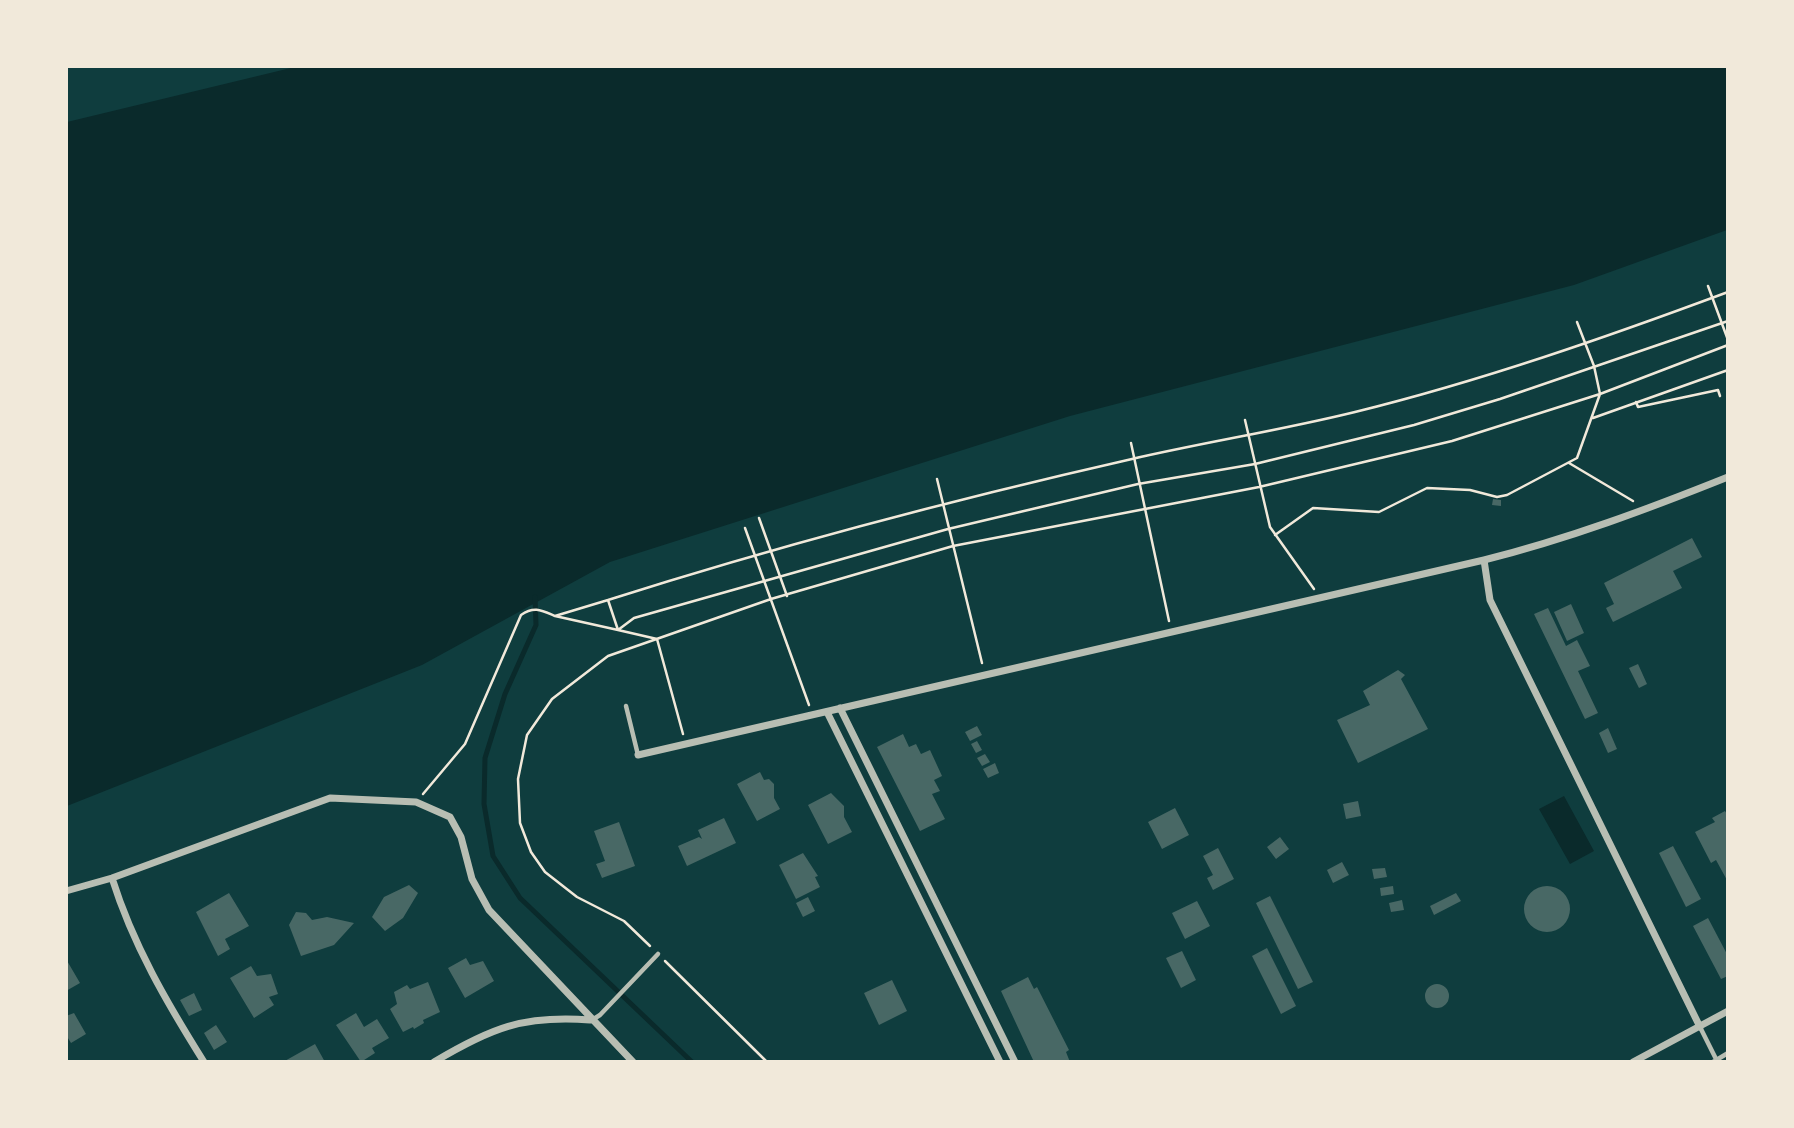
<!DOCTYPE html>
<style>
body{margin:0}
#map{position:relative;width:1794px;height:1128px;overflow:hidden;background:#0f3d3e;font-family:"Roboto Condensed",sans-serif}
canvas{display:block}
.frame{position:absolute;inset:0;border:68px solid #f1e9da;pointer-events:none}
</style>
<div id="map">
<canvas width="1794" height="1128"></canvas>
<div class="frame"></div>
</div>
<script>
const ctx = document.querySelector('canvas').getContext('2d');
ctx.lineJoin = 'round';
function paint(path, color) {
  ctx.fillStyle = color;
  ctx.fill(path, 'evenodd');
}
function trace(path, color, width, dash) {
  ctx.strokeStyle = color;
  ctx.lineWidth = width;
  ctx.lineCap = dash ? 'butt' : 'round';
  ctx.setLineDash(dash || []);
  ctx.stroke(path);
}
const water = new Path2D(`
 M299 66 1727 67V230L1574 285 1070 416 610 562 422 665 67 806V122Z
 M1564 796 1594 851 1570 864 1539 809Z`);
const stream = new Path2D(`
 M535 597 536 625 505 694 485 758 484 804 493 856 520 898 692 1062`);
const building = new Path2D(`
 M1493 499 1501 500V506L1492 505Z
 M1692 538 1702 557 1673 571 1682 588 1613 622 1606 608 1614 604 1604 583Z
 M1571 604 1584 633 1567 641 1554 612Z
 M1548 608 1566 646 1577 640 1590 666 1578 671 1598 713 1585 719 1534 614Z
 M1638 664 1647 684 1639 688 1629 668Z
 M1398 670 1405 675 1401 679 1428 729 1358 763 1337 720 1370 705 1363 691Z
 M977 726 982 735 970 741 965 732Z
 M1608 728 1617 749 1608 753 1599 733Z
 M903 734 909 747 916 744 921 754 930 750 942 776 934 780 940 791 932 794 945 819 920 831 877 747Z
 M977 741 982 750 976 753 971 744Z
 M985 754 990 762 982 766 977 758Z
 M995 763 999 773 988 778 983 769Z
 M760 772 764 780 769 779 774 784V798L780 809 757 821 737 784Z
 M831 793 844 806V817L852 832 828 844 808 805Z
 M1358 801 1361 816 1346 819 1343 804Z
 M1175 808 1189 835 1162 849 1148 822Z
 M1725 811 1728 816V882L1716 860 1711 863 1695 832 1715 822 1712 818Z
 M724 818 736 843 687 866 678 846 699 837 702 839 698 830Z
 M619 822 635 866 602 878 596 864 605 861 594 831Z
 M1280 837 1289 849 1276 859 1267 847Z
 M1673 846 1701 899 1686 907 1659 853Z
 M1218 848 1234 879 1213 890 1207 878 1213 875 1203 856Z
 M803 853 818 876 815 877 820 887 796 899 779 865Z
 M1342 862 1349 875 1333 883 1327 870Z
 M1385 868 1387 877 1374 879 1372 869Z
 M409 885 418 893 403 918 385 931 372 917 384 897Z
 M1524 909a23 23 0 1 1 46 0a23 23 0 1 1-46 0Z
 M1393 886 1394 894 1381 896 1380 888Z
 M229 893 249 926 225 939 230 949 218 956 196 912Z
 M1456 893 1461 901 1434 915 1430 906Z
 M1270 896 1313 982 1298 989 1256 903Z
 M808 897 815 911 803 917 796 903Z
 M1402 900 1404 910 1391 912 1389 903Z
 M1197 901 1210 926 1185 939 1172 913Z
 M296 912 306 913 312 920 327 917 354 923 334 945 301 956 289 925Z
 M1708 918 1728 956V976L1721 979 1693 926Z
 M1267 948 1296 1006 1281 1014 1252 956Z
 M1182 951 1196 980 1181 988 1166 958Z
 M466 958 470 965 483 961 494 981 465 998 448 968Z
 M66 959 80 983 66 991Z
 M251 966 257 976 271 974 278 994 269 997 274 1005 254 1018 230 978Z
 M1028 977 1034 989 1037 987 1069 1050 1066 1052 1070 1062H1034L1001 991Z
 M892 980 907 1011 879 1025 864 993Z
 M428 982 440 1012 423 1020 424 1023 414 1029 413 1027 403 1032 390 1009 397 1004 394 992 407 985 410 989Z
 M1425 996a12 12 0 1 1 24 0a12 12 0 1 1-24 0Z
 M194 993 202 1010 189 1016 180 1000Z
 M74 1013 86 1034 71 1043 66 1035V1016Z
 M356 1013 364 1027 377 1019 389 1038 372 1048 375 1053 361 1062 336 1025Z
 M216 1025 227 1042 214 1050 204 1033Z
 M315 1044 325 1062H283Z`);
const path = new Path2D(`
 M1708 286 1728 340
 M1636 402 1638 407 1718 390 1720 396
 M1593 418 1728 370
 M1245 420 1270 527 1314 589
 M1131 443 1169 621
 M1569 463 1633 501
 M937 479 982 663
 M759 518 787 596
 M745 528 809 705
 M1275 535 1313 508 1379 512 1427 488 1470 490 1497 497 1507 495 1577 458 1600 394 1594 366 1577 322
 M608 600C781 545 956 499 1132 459 1206 442 1282 430 1355 412 1481 381 1607 337 1728 292
 M555 616 618 630 634 618 948 529 1138 484 1255 464 1414 425 1500 399 1728 321
 M657 639 683 734
 M423 794 465 744 521 615C534 606 541 610 555 616L608 600 618 630 657 639
 M650 946 624 921 577 897 545 872 531 852 520 823 518 779 527 735 552 699 608 656 771 599 953 546 1259 487 1452 441 1600 394 1728 345
 M665 961 767 1062`);
const service = new Path2D(`
 M626 706 638 755
 M592 1020 600 1015 658 954
 M1700 1027 1716 1059
 M1713 1062 1728 1053`);
const minor = new Path2D(`
 M1484 560 1490 600 1700 1027
 M840 708 1015 1062
 M827 712 1000 1062
 M638 755 1484 560C1568 539 1648 509 1728 477
 M112 878C133 945 167 1003 204 1062
 M66 891 112 878 330 798 416 802 450 817 461 837 472 879 489 910 633 1062
 M434 1062C491 1028 523 1015 590 1020
 M1633 1062 1728 1011`);
paint(water, '#0a2a2b');
trace(stream, '#0a2a2b', 5);
paint(building, '#486865');
trace(path, '#f1e9da', 2.5);
trace(service, '#b8beb3', 4.5);
trace(minor, '#b8beb3', 7);
</script>
